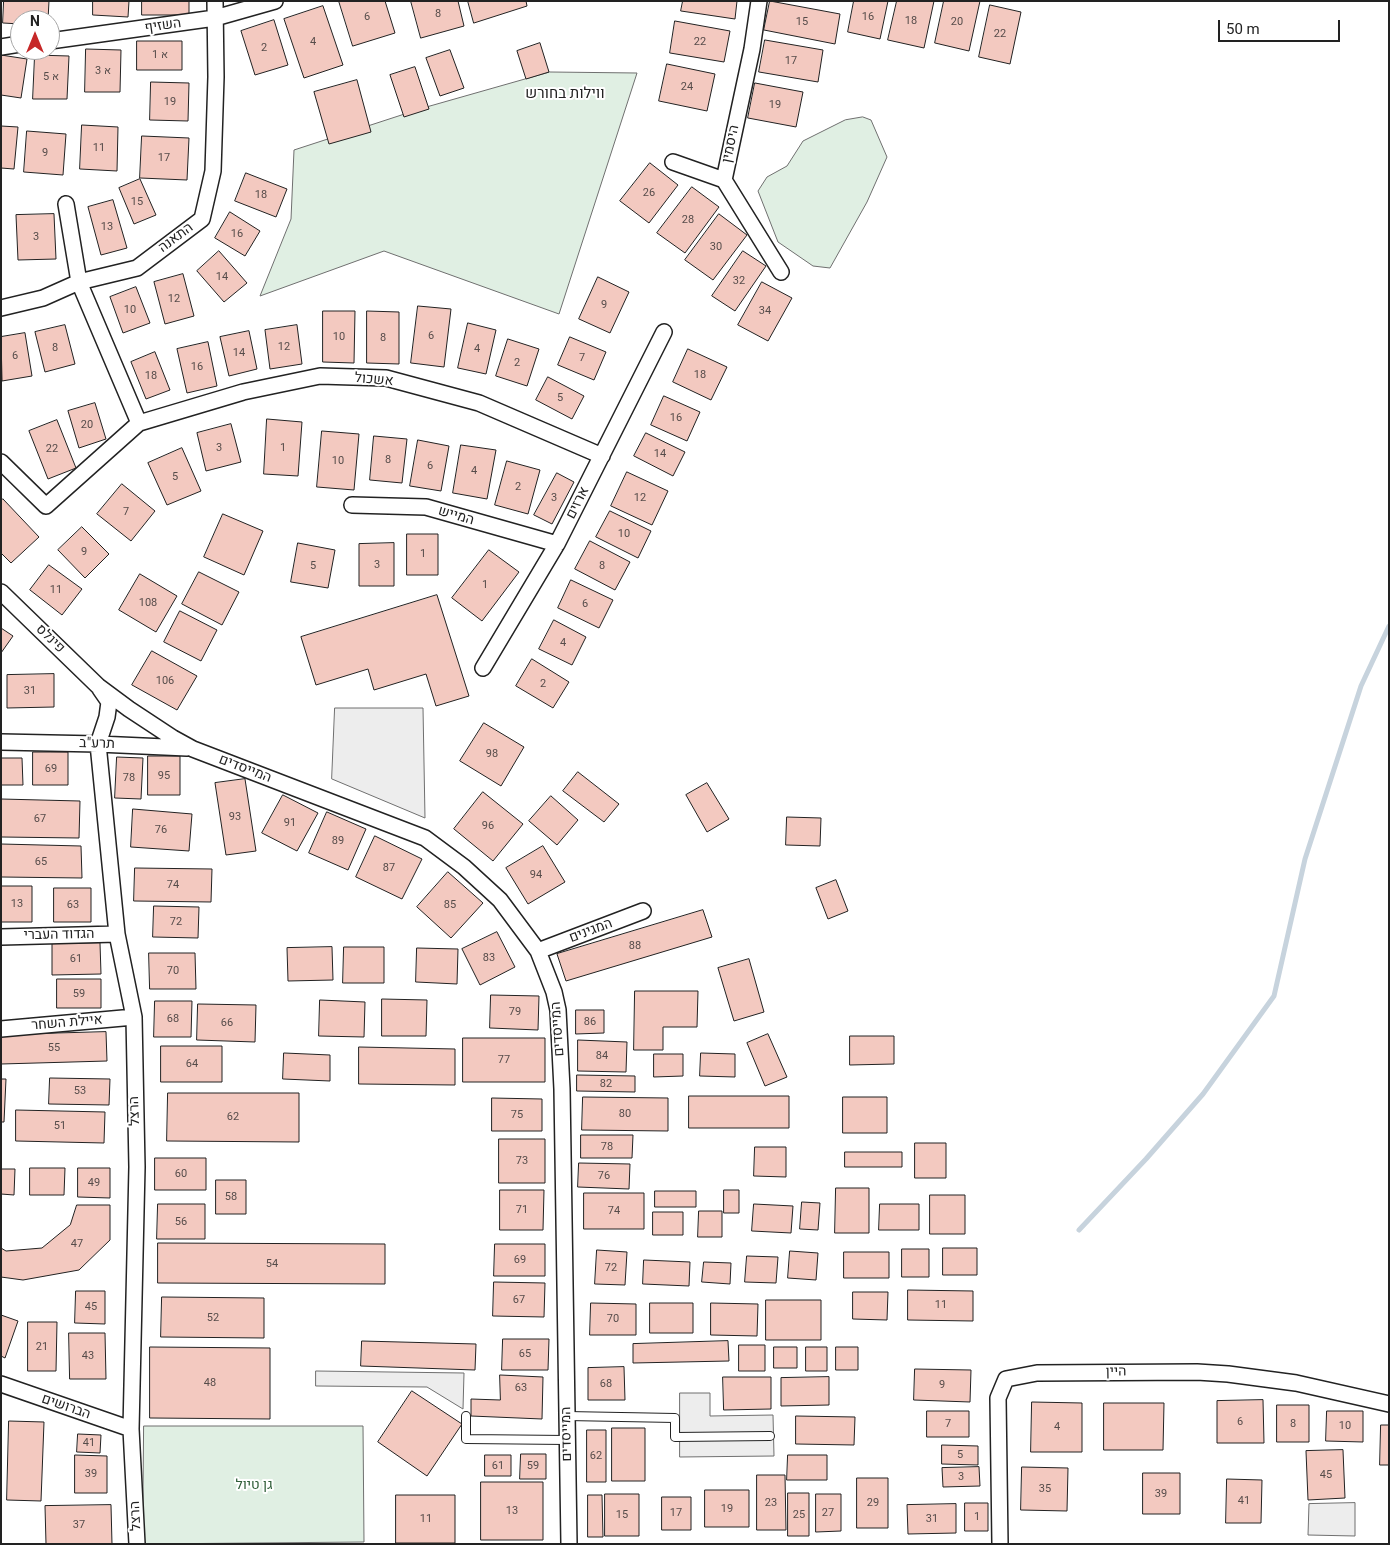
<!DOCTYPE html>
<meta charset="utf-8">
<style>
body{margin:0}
#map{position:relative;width:1390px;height:1545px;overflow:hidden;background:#fff;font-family:Roboto,sans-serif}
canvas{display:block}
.frame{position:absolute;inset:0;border:2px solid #222;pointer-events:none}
.north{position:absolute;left:10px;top:10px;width:50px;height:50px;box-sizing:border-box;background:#fff;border:1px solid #a7a7a7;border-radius:50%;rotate:0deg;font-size:14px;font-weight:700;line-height:20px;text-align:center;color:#222}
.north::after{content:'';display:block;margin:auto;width:18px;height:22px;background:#c62828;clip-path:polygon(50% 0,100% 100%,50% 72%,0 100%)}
.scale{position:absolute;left:1218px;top:20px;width:122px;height:22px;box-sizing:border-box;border:2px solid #222;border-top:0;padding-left:6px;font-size:15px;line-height:18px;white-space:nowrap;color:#222;-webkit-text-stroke:4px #fff;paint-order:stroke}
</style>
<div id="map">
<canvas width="1390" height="1545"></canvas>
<div class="frame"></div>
<div class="north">N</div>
<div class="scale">50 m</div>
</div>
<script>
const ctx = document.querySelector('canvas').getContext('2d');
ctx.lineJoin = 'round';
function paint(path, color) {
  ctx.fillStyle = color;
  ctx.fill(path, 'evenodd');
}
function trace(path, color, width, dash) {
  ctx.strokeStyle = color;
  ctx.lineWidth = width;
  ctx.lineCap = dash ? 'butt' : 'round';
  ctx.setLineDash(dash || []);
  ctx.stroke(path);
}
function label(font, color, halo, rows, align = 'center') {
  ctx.font = font + ' Roboto,Heebo,sans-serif';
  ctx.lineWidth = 4;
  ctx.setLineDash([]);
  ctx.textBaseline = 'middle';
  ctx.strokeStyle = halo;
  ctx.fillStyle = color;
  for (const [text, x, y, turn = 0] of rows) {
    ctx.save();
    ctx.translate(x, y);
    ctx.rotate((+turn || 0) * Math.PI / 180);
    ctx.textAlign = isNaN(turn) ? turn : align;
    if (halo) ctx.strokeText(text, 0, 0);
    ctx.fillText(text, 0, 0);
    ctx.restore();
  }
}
const green = new Path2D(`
 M550 72 637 73 559 314 384 251 260 296 291 219 294 150 423 108Z
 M863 117 871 120 887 157 867 202 830 268 813 266 778 242 758 191 767 177 787 166 803 141 845 120Z
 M144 1426H363L364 1542 143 1544Z`);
const parking = new Path2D(`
 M335 708H423L425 818 332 779Z
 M316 1371 464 1373 463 1409 427 1387 316 1386Z
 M680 1393H710V1416L773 1415 774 1456 680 1457Z
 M1355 1503V1536L1308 1535 1309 1504Z`);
const stream = new Path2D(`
 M1079 1230 1146 1159 1203 1094 1274 996 1305 859 1361 686 1389 626`);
const building = new Path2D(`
 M4 1H49L48 20H20V24L3 23Z
 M93 1H129L128 17 93 15Z
 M142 1H189V15H142Z
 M339 1H385L395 33 353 46Z
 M411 1H458L464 26 421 38Z
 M468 1H526L527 6 474 23Z
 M683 1H737L735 19 681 11Z
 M770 1 840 14 835 44 764 30Z
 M854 1H888L880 39 848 32Z
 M897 1H934L924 48 888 40Z
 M944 1H980L969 51 935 43Z
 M990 5 1021 12 1010 64 979 57Z
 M323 6 343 65 304 78 284 19Z
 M274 20 288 65 255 75 241 31Z
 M675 21 730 31 724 62 670 53Z
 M765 40 823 50 818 82 759 72Z
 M137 41H182V70H137Z
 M540 43 549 72 526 79 517 51Z
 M86 49 121 50 120 92H85Z
 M450 50 464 88 440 96 426 58Z
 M1 55 27 59 21 98 1 95Z
 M35 55 69 56 67 99H33Z
 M667 64 715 74 707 111 659 101Z
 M415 67 429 109 404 117 390 75Z
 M357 80 371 132 329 144 314 92Z
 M151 82 189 83 188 121 150 120Z
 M755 83 803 92 796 127 748 118Z
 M82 125 118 127 117 171 80 169Z
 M1 126 18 127 14 169 1 168Z
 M27 131 66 134 63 175 24 172Z
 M142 136 189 138 187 180 140 178Z
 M650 163 678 185 649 223 620 201Z
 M246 173 287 189 276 217 235 201Z
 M140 179 156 215 134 224 119 188Z
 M692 187 719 207 685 253 657 233Z
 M113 200 127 248 101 255 88 207Z
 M230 212 260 231 245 256 215 238Z
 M54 214 56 259 18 260 16 215Z
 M719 214 747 235 713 280 685 260Z
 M219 251 247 283 224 302 197 271Z
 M743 251 766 266 735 311 712 296Z
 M183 274 194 316 165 324 154 282Z
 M598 277 629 292 610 333 579 319Z
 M762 282 792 298 768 341 738 325Z
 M136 287 150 323 123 333 110 297Z
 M418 306 451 309 444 367 411 363Z
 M323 311H355L354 363 323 362Z
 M367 311 399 312V364L367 363Z
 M468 323 496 330 486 374 458 368Z
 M65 325 75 364 45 372 35 332Z
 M297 325 302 364 270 369 265 330Z
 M249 331 257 369 229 376 220 337Z
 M25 333 32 376 2 381 1 337Z
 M570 337 606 352 594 380 558 365Z
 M508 339 539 349 527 386 496 376Z
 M208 342 217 386 187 393 177 349Z
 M688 349 727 367 711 400 673 382Z
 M155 352 170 390 146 399 131 362Z
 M548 377 584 396 572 419 536 400Z
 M664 396 700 412 687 441 651 425Z
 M95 403 106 439 79 448 68 411Z
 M267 419 302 422 298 476 264 474Z
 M57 420 76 468 48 479 29 431Z
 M231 424 241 462 206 471 197 433Z
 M322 431 359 434 354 490 317 487Z
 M646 433 685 452 673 476 634 456Z
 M374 436 407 439 402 483 370 480Z
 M418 440 449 446 441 491 410 486Z
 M461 445 496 450 487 499 453 493Z
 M182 448 201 491 167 505 148 463Z
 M507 461 540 470 528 514 495 505Z
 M627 472 668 491 652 525 611 506Z
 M557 473 574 482 552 524 534 515Z
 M122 484 155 511 131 541 97 514Z
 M3 499 39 537 11 563 1 553V501Z
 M610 511 651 531 638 558 596 537Z
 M223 514 263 531 244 575 204 557Z
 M82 527 109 554 85 578 58 550Z
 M407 534H438V575H407Z
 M590 541 630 562 615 590 575 569Z
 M298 543 335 550 328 588 291 582Z
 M394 543V586H359V544Z
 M489 550 519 572 482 621 452 598Z
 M49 565 82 589 62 615 30 590Z
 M199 572 239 592 222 625 182 604Z
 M140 574 177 596 156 632 119 610Z
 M571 580 613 600 599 628 558 608Z
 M437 595 469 696 436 706 426 674 374 690 368 669 316 685 301 637Z
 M180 611 217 630 201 661 164 642Z
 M554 620 586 637 572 665 539 649Z
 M1 628 13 636 1 653Z
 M152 651 197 676 177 710 132 685Z
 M532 659 569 682 553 708 516 686Z
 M54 674V707L7 708V675Z
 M484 723 524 747 501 786 460 761Z
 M33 752H68V785H33Z
 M148 756H180V795H148Z
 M117 757 143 758 141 799 115 798Z
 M1 758H22L23 785H1Z
 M578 772 619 804 604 822 563 791Z
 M245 779 256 851 226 855 215 783Z
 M707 783 729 819 707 832 686 795Z
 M483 792 523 824 493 861 454 829Z
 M283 795 318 813 297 851 262 833Z
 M551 796 578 820 557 845 529 821Z
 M1 799 80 801 79 838 1 837Z
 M133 809 192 814 189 851 131 847Z
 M327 812 366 829 348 870 309 853Z
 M787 817 821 818 820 846 786 845Z
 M375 836 422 859 402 899 356 877Z
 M1 844 81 846 82 878 1 877Z
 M543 846 565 882 528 904 506 868Z
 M135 868 212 869 211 902 134 901Z
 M448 872 483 903 451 938 417 907Z
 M836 880 848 911 828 919 816 888Z
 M1 886H32V922H1Z
 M54 888H91V922H54Z
 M154 906 199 907 198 938 153 937Z
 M703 910 712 937 566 981 557 954Z
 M497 932 515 967 480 985 462 949Z
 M100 943 101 974 52 975V944Z
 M332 947 333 980 288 981 287 948Z
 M344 947H384V983H343Z
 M417 948 458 949 457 984 416 982Z
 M149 953H195L196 989H150Z
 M749 959 764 1012 734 1021 718 968Z
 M57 979H101V1008H57Z
 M635 991H698L697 1027H663V1050H634Z
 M491 995 539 996 538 1030 490 1028Z
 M382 999 427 1000 426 1036H382Z
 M320 1000 365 1002 364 1037 319 1036Z
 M155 1001H192L191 1037H154Z
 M198 1004 256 1005 255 1042 197 1040Z
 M576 1010H604V1033L576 1034Z
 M106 1032 107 1061 1 1064V1035Z
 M768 1034 787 1077 765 1086 747 1043Z
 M850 1036H894V1064L850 1065Z
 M463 1038H545V1082H463Z
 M578 1040 627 1042 626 1072 578 1071Z
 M161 1046H222V1082H161Z
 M359 1047 455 1049V1085L359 1084Z
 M284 1053 330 1055V1081L283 1079Z
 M701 1053 735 1054V1077L700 1076Z
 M654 1054H683V1076L654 1077Z
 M577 1075 635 1076V1092L577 1091Z
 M50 1078 110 1079 109 1105 49 1104Z
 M1 1079H6L4 1122H1Z
 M168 1093H299V1142L167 1141Z
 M689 1096H789V1128H689Z
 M583 1097 668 1098V1131L582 1130Z
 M843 1097H887V1133H843Z
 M492 1098 542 1099V1131H492Z
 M16 1110 105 1112 104 1143 16 1141Z
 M581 1135H633L632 1158H581Z
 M499 1139H545V1183H499Z
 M915 1143H946V1178H915Z
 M755 1147H786V1177L754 1176Z
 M845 1152H902V1167H845Z
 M155 1158H206V1190H155Z
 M579 1163 630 1164 629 1189 578 1187Z
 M30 1168H65L64 1195H30Z
 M78 1168H110V1198L78 1197Z
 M1 1169H15L14 1195 1 1194Z
 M216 1180H246V1214H216Z
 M836 1188H869V1233H835Z
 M500 1190H544L543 1230H500Z
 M724 1190H739V1213H724Z
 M655 1191H696V1207H655Z
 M584 1193H644V1229H584Z
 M930 1195H965V1234H930Z
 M802 1202 820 1203 818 1230 800 1229Z
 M158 1204H205V1239H157Z
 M754 1204 793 1206 791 1233 752 1231Z
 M880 1204H919V1230H879Z
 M77 1205H110V1240L79 1270 23 1280 1 1277V1248L6 1251 42 1248 70 1225Z
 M699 1211H722V1237H698Z
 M653 1212H683V1235H653Z
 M158 1243 385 1244V1284L158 1283Z
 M495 1244H545V1276H494Z
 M943 1248H977V1275H943Z
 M902 1249H929V1277H902Z
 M597 1250 627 1252 625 1285 595 1284Z
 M790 1251 818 1253 816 1280 788 1278Z
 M844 1252H889V1278H844Z
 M747 1256 778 1257 776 1283 745 1282Z
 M644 1260 690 1262 689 1286 643 1284Z
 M704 1262 731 1263 730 1284 702 1282Z
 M494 1282 545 1283 544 1317 493 1316Z
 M908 1290 973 1291V1321L908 1320Z
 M76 1291H105V1324L75 1323Z
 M853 1292H888L887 1320 853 1319Z
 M162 1297 264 1298V1338L161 1337Z
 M766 1300H821V1340H766Z
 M591 1303 636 1304V1335H590Z
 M650 1303H693V1333H650Z
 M711 1303 758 1304 757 1336 711 1335Z
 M1 1315 18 1321 5 1358 1 1356Z
 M28 1322H57L56 1371H28Z
 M69 1333H105L106 1379H70Z
 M503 1339H549L548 1370H502Z
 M362 1341 476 1344 475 1370 361 1366Z
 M728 1341 729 1361 633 1363V1344Z
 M739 1345H765V1371H739Z
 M150 1347 270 1348V1419L150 1418Z
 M774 1347H797V1368H774Z
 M806 1347H827V1371H806Z
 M836 1347H858V1370H836Z
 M624 1367 625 1400H588V1368Z
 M915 1369 971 1370 970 1402 914 1400Z
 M500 1375 543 1377 542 1419 471 1416V1399L500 1400Z
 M723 1377H771V1409L724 1410Z
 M829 1377V1405L781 1406V1378Z
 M412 1391 462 1424 427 1476 378 1442Z
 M1263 1400 1264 1443H1217V1401Z
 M1032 1402 1082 1403V1452H1031Z
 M1104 1403H1164L1163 1450H1104Z
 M1277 1405H1309V1442H1277Z
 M927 1411H969V1437H927Z
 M1327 1411H1363V1442L1326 1441Z
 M796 1416 855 1417 854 1445 796 1444Z
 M9 1421 44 1422 41 1501 7 1500Z
 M1381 1425H1389V1465H1380Z
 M612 1428H645V1481H612Z
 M587 1430H606V1482H587Z
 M78 1434 101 1435 100 1453 77 1452Z
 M942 1445 978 1446V1465L942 1464Z
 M1343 1450 1345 1498 1308 1500 1306 1451Z
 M521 1454H546V1479H520Z
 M75 1455 107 1456V1493H75Z
 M485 1455H511V1476H485Z
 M788 1455H827V1480H787Z
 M979 1467 980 1486 943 1487 942 1468Z
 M1022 1467 1068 1468 1067 1511 1021 1510Z
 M1143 1473H1180V1514H1143Z
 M757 1475H785L786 1530H757Z
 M857 1478H888V1528H857Z
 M1227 1479 1262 1480 1261 1523H1226Z
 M481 1482H543V1540H481Z
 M705 1490H749V1527H705Z
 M788 1493H809V1536H788Z
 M605 1494H639V1536H605Z
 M816 1494H841V1531L816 1532Z
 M396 1495H455V1543H396Z
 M588 1495H602L603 1537H588Z
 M662 1497H691V1530H662Z
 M965 1503H988V1531H965Z
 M956 1504V1533L908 1534 907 1505Z
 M111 1505 112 1544H46L45 1506Z`);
const lane = new Path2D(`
 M466 1416V1439L567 1440
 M567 1416 675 1418V1437L770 1436`);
const street = new Path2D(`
 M759 1 752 49 724 180 781 272
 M50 41 215 18 275 1
 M1 47 20 44
 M673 162 724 180
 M66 204 79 282 139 423
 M1 308 43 298 79 282 137 268 202 219 213 171 216 77 215 1
 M1 462 46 506 139 423 243 392 320 376 386 378 479 403 602 456
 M352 505 426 507 557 544
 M1 592 98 686 129 709 173 738 193 749 425 838 464 867 500 900 538 951 554 992 558 1010 562 1089 569 1544
 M483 668 557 544 664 332
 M100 689 109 702 107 717 98 744 117 934 134 1017 137 1167 131 1429 137 1544
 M1 742 98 744 187 748
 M1 937 117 934
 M538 951 643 911
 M1 1029 134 1017
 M1 1384 131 1429
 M1000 1544 998 1398 1006 1379 1037 1373 1197 1372 1228 1374 1296 1383 1389 1404`);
const numberNames = [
 ["8",438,14],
 ["6",367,17],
 ["16",868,17],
 ["18",911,21],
 ["15",802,22],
 ["20",957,22],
 ["22",1000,34],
 ["4",313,42],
 ["22",700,42],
 ["2",264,48],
 ["1 א",160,55],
 ["17",791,61],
 ["3 א",103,71],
 ["5 א",51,77],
 ["24",687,87],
 ["19",170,102],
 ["19",775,105],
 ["11",99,148],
 ["9",45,153],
 ["17",164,158],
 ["26",649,193],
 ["18",261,195],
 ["15",137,202],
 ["28",688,220],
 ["13",107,227],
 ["16",237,234],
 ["3",36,237],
 ["30",716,247],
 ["14",222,277],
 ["32",739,281],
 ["12",174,299],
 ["9",604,305],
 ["10",130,310],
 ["34",765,311],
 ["6",431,336],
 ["10",339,337],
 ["8",383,338],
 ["12",284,347],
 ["8",55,348],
 ["4",477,349],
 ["14",239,353],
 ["6",15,356],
 ["7",582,358],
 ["2",517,363],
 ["16",197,367],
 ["18",700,375],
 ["18",151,376],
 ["5",560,398],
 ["16",676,418],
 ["20",87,425],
 ["3",219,448],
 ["1",283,448],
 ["22",52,449],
 ["14",660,454],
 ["8",388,460],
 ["10",338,461],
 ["6",430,466],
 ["4",474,471],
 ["5",175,477],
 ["2",518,487],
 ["3",554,498],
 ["12",640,498],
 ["7",126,512],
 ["10",624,534],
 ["9",84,552],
 ["1",423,554],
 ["3",377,565],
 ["5",313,566],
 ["8",602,566],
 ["1",485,585],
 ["11",56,590],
 ["108",148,603],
 ["6",585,604],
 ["4",563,643],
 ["106",165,681],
 ["2",543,684],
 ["31",30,691],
 ["98",492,754],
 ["69",51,769],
 ["95",164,776],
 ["78",129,778],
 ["93",235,817],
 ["67",40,819],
 ["91",290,823],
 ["96",488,826],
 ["76",161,830],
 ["89",338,841],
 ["65",41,862],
 ["87",389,868],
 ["94",536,875],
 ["74",173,885],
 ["13",17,904],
 ["63",73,905],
 ["85",450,905],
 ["72",176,922],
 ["88",635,946],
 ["83",489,958],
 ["61",76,959],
 ["70",173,971],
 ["59",79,994],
 ["79",515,1012],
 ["68",173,1019],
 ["86",590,1022],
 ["66",227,1023],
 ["55",54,1048],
 ["84",602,1056],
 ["77",504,1060],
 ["64",192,1064],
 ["82",606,1084],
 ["53",80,1091],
 ["80",625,1114],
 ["75",517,1115],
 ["62",233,1117],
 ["51",60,1126],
 ["78",607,1147],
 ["73",522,1161],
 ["60",181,1174],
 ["76",604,1176],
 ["49",94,1183],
 ["58",231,1197],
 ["71",522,1210],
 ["74",614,1211],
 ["56",181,1222],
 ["47",77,1244],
 ["69",520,1260],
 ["54",272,1264],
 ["72",611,1268],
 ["67",519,1300],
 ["11",941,1305],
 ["45",91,1307],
 ["52",213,1318],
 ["70",613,1319],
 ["21",42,1347],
 ["65",525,1354],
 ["43",88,1356],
 ["48",210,1383],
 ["68",606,1384],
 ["9",942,1385],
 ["63",521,1388],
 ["6",1240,1422],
 ["7",948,1424],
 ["8",1293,1424],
 ["10",1345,1426],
 ["4",1057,1427],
 ["41",89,1443],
 ["5",960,1455],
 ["62",596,1456],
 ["61",498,1466],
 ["59",533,1466],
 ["39",91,1474],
 ["45",1326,1475],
 ["3",961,1477],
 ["35",1045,1489],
 ["39",1161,1494],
 ["41",1244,1501],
 ["23",771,1503],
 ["29",873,1503],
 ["19",727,1509],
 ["13",512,1511],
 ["17",676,1513],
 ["27",828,1513],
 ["15",622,1515],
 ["25",799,1515],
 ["1",977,1517],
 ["11",426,1519],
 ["31",932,1519],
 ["37",79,1525]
];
const streetNames = [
 ["השזיף",163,26,-8],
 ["היסמין",731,144,-78],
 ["התאנה",176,238,-37],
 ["אשכול",374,380,5],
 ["ארזים",578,503,-63],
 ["המייש",456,516,16],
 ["פינלס",50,639,44],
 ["תרע\"ב",97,744,2],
 ["המייסדים",245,769,21],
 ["המגינים",591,931,-21],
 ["הגדוד העברי",59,935,-1],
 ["איילת השחר",67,1023,-5],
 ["המייסדים",558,1029,-94],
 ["הרצל",135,1111,-92],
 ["היין",1116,1372,-1],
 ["הברושים",66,1407,19],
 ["המייסדים",567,1434,-91],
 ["הרצל",136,1516,-93]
];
const parkNames = [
 ["גן טיול",254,1485]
];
const neighbourhoodNames = [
 ["ווילות בחורש",565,94]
];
paint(green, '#e0efe3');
trace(green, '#6f6f6f', 1);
paint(parking, '#ededed');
trace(parking, '#6f6f6f', 1);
trace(stream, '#c7d3dd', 5);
paint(building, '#f3c9c0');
trace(building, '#222', 1);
trace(lane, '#222', 10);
trace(street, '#222', 18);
trace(lane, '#fff', 8);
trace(street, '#fff', 15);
label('11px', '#564c4a', null, numberNames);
label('14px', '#222', '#fff', streetNames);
label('14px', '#2f5e38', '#fff', parkNames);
label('15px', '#222', '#fff', neighbourhoodNames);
</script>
